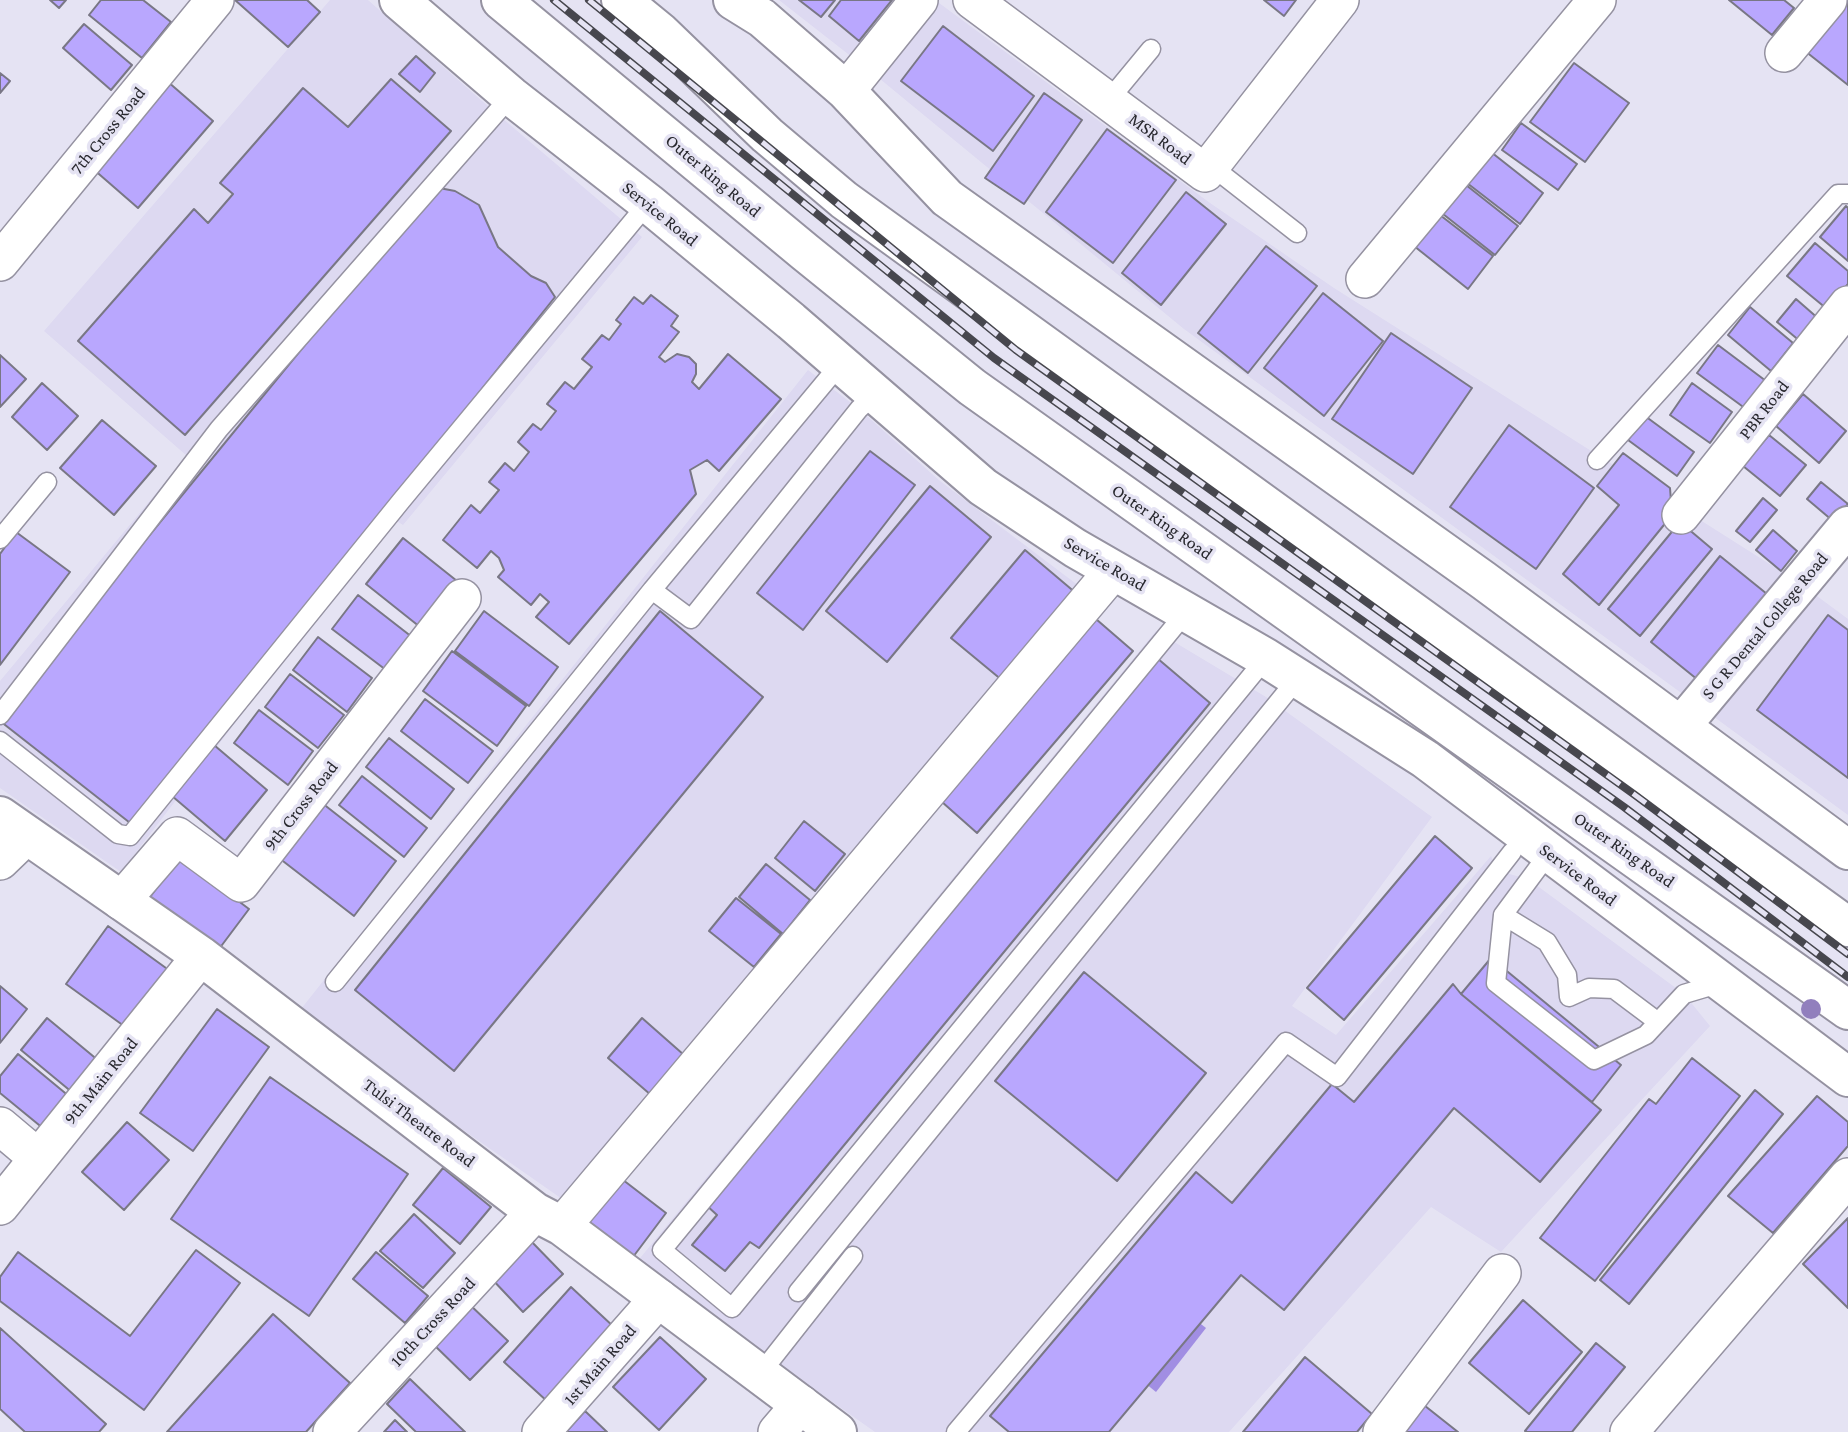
<!DOCTYPE html>
<style>
body{margin:0}
canvas{display:block;background:#e5e3f3}
</style>
<canvas width="1848" height="1432"></canvas>
<script>
const ctx = document.querySelector('canvas').getContext('2d');
ctx.lineJoin = 'round';
function paint(path, color) {
  ctx.fillStyle = color;
  ctx.fill(path, 'evenodd');
}
function trace(path, color, width, dash) {
  ctx.strokeStyle = color;
  ctx.lineWidth = width;
  ctx.lineCap = dash ? 'butt' : 'round';
  ctx.setLineDash(dash || []);
  ctx.stroke(path);
}
function label(font, color, halo, rows, align = 'center') {
  ctx.font = font + ' "Crimson Pro",serif';
  ctx.lineWidth = 7;
  ctx.setLineDash([]);
  ctx.textBaseline = 'middle';
  ctx.strokeStyle = halo;
  ctx.fillStyle = color;
  for (const [text, x, y, turn = 0] of rows) {
    ctx.save();
    ctx.translate(x, y);
    ctx.rotate((+turn || 0) * Math.PI / 180);
    ctx.textAlign = isNaN(turn) ? turn : align;
    if (halo) ctx.strokeText(text, 0, 0);
    ctx.fillText(text, 0, 0);
    ctx.restore();
  }
}
const built = new Path2D(`
 M330 0H368L482 101 642 237 403 525 392 518 121 872 0 788V681L187 456 44 331Z
 M779 0H935L1210 203 1334 288 1798 582 1848 619V815L1184 329 880 79Z
 M808 370 859 409 940 481 1083 589 565 1201 297 1014Z
 M1156 631 1266 697 1432 817 1292 1006 1336 1035 1491 856 1498 871 1528 879 1684 994 1710 1026 1501 1252 1431 1207 1229 1432H875L636 1263Z`);
const water = new Path2D(`
 M1174 1303 1206 1328 1156 1392 1124 1366Z`);
const building = new Path2D(`
 M50 0H66L59 8Z
 M101 0H143L171 22 142 58 89 15Z
 M235 0H307L320 12 288 47Z
 M799 0H835L821 17Z
 M841 0H892L859 41 829 16Z
 M1264 0H1296L1284 16Z
 M1729 0H1784L1794 8 1772 35Z
 M1844 0H1848V85L1805 51Z
 M84 24 132 65 111 90 63 48Z
 M943 26 1034 96 993 151 901 81Z
 M416 56 435 73 420 92 399 74Z
 M1574 63 1629 103 1585 162 1530 122Z
 M0 73 10 81 0 93Z
 M391 79 451 131 185 435 78 341 194 209 208 223 233 194 220 183 303 88 348 127Z
 M167 81 213 121 138 208 92 168Z
 M1044 93 1082 120 1024 204 985 178Z
 M1521 123 1577 164 1558 190 1502 150Z
 M1107 129 1176 180 1113 263 1046 212Z
 M1491 152 1543 193 1520 224 1467 183Z
 M1466 185 1518 226 1495 255 1443 214Z
 M434 187 455 191 479 205 498 247 531 276 546 283 555 297 134 826 0 721V718Z
 M1186 192 1226 224 1161 305 1122 273Z
 M1846 206 1848 208V261L1820 237Z
 M1440 215 1493 256 1468 289 1414 246Z
 M1815 243 1848 271V284L1827 309 1787 276Z
 M1266 246 1317 286 1248 373 1198 333Z
 M1323 293 1383 341 1324 416 1264 368Z
 M651 295 678 316 671 326 679 332 659 357 665 362 677 354 689 357 696 364V374L692 382 699 389 728 354 781 399 719 471 707 460 690 470 696 494 569 644 536 617 549 602 540 594 531 605 498 577 504 570 499 558 491 551 477 568 443 540 471 505 480 513 499 490 489 482 505 463 514 471 529 452 518 442 533 424 541 430 556 411 547 404 565 382 574 389 592 367 582 359 602 335 609 340 621 324 616 320 634 297 643 304Z
 M1796 299 1820 320 1801 342 1777 322Z
 M1750 307 1793 343 1771 371 1728 335Z
 M1391 333 1472 388 1413 474 1332 419Z
 M1718 345 1766 381 1746 409 1697 373Z
 M0 355 26 379 0 407Z
 M42 383 78 416 47 450 12 417Z
 M1692 383 1732 412 1710 443 1670 415Z
 M1803 394 1846 431 1819 463 1776 426Z
 M1645 416 1694 452 1677 476 1628 440Z
 M102 420 156 466 114 515 60 468Z
 M1509 425 1594 488 1536 569 1450 507Z
 M1769 435 1806 465 1780 496 1743 466Z
 M870 451 915 485 803 630 757 593Z
 M1623 453 1670 488 1672 515 1599 605 1563 574 1619 505 1597 486Z
 M1821 482 1848 504 1833 521 1807 499Z
 M930 486 991 537 887 662 826 611Z
 M1763 498 1777 510 1750 542 1736 531Z
 M1680 522 1712 549 1640 636 1608 609Z
 M1773 530 1797 551 1781 571 1756 550Z
 M16 532 70 572 0 665V554Z
 M403 538 457 581 420 627 366 584Z
 M1025 550 1077 594 1003 681 951 638Z
 M1720 556 1767 594 1698 680 1651 642Z
 M358 595 412 637 386 670 332 629Z
 M484 611 558 667 529 706 455 651Z
 M660 611 763 697 454 1071 355 990Z
 M1089 613 1133 651 977 833 933 794Z
 M1828 615 1848 630V778L1757 710Z
 M318 637 372 678 347 712 293 670Z
 M452 651 526 706 497 746 423 691Z
 M1157 658 1210 703 759 1248 750 1242 725 1271 692 1245 717 1215 705 1204Z
 M290 674 344 715 318 748 265 707Z
 M425 699 493 751 468 783 401 731Z
 M259 710 313 751 288 785 234 743Z
 M389 738 454 789 431 819 366 767Z
 M214 745 267 790 225 841 172 796Z
 M362 776 427 828 404 857 339 805Z
 M322 803 396 861 354 916 279 858Z
 M804 821 845 854 815 891 775 858Z
 M1435 836 1472 868 1344 1020 1307 988Z
 M180 857 249 909 219 949 150 897Z
 M766 864 810 900 783 934 739 897Z
 M736 898 781 934 754 967 709 931Z
 M108 926 177 976 135 1034 66 984Z
 M1491 958 1621 1065 1592 1102 1461 994Z
 M1084 972 1206 1073 1117 1181 995 1081Z
 M1453 984 1461 994 1601 1110 1540 1182 1454 1108 1284 1310 1241 1275 1109 1432H1009L990 1416 1196 1172 1232 1203 1332 1084 1354 1102Z
 M0 986 27 1009 0 1043Z
 M217 1009 269 1047 193 1151 140 1113Z
 M47 1018 105 1066 79 1098 21 1050Z
 M642 1018 684 1055 651 1095 608 1058Z
 M18 1054 76 1102 50 1134 0 1093V1076Z
 M1692 1058 1740 1096 1595 1281 1540 1238 1649 1099 1656 1104Z
 M270 1077 408 1174 309 1316 171 1219Z
 M1755 1090 1783 1114 1629 1304 1600 1280Z
 M1817 1096 1848 1122V1146L1773 1233 1728 1196Z
 M127 1122 169 1160 124 1210 82 1172Z
 M443 1168 491 1207 460 1244 413 1205Z
 M614 1173 666 1213 633 1257 580 1216Z
 M414 1214 455 1253 423 1288 380 1251Z
 M1848 1218V1308L1803 1264Z
 M529 1239 563 1274 523 1312 490 1277Z
 M196 1250 240 1283 144 1410 0 1301V1277L18 1252 130 1336Z
 M376 1252 428 1296 405 1323 353 1279Z
 M571 1287 615 1328 548 1402 504 1362Z
 M1523 1300 1582 1352 1529 1414 1469 1363Z
 M468 1303 508 1341 470 1380 431 1342Z
 M273 1314 350 1383 306 1432H167Z
 M0 1328 106 1424 99 1432H25L0 1409Z
 M660 1337 706 1379 659 1430 613 1387Z
 M1596 1343 1625 1367 1572 1432H1527L1525 1431Z
 M1305 1357 1372 1414 1357 1432H1243Z
 M410 1379 465 1432H416L387 1404Z
 M1415 1398 1458 1432H1388Z
 M585 1411 607 1432H566Z
 M395 1420 407 1432H384Z`);
const service = new Path2D(`
 M1108 101 1151 49
 M1210 165 1297 233
 M841 363 652 590 691 619 859 409 876 393
 M1597 460 1838 194H1848
 M0 539 47 482
 M1187 611 662 1250 732 1308 1266 658
 M0 715 219 429 511 96
 M0 741 118 834 130 836 401 501 648 203
 M1549 853 1503 915 1496 983 1594 1060 1646 1035 1684 994 1721 983
 M1503 915 1547 942 1567 975 1569 997 1589 988 1614 989 1658 1022
 M335 982 652 590
 M798 1292 1298 678
 M760 1374 853 1256
 M956 1432 1286 1042 1337 1077 1512 852`);
const minor = new Path2D(`
 M972 0 1205 173 1340 0
 M1784 53 1828 0
 M846 91 919 0
 M0 262 215 0
 M1365 279 1597 0
 M1681 515 1848 305
 M0 861 27 835
 M121 901 177 836 241 883 462 598
 M0 1126 38 1158
 M0 1206 201 956
 M562 1226 1113 571
 M332 1432 535 1212
 M541 1432 659 1298
 M777 1432 801 1404
 M1382 1432 1502 1273
 M1629 1432 1848 1177`);
const tertiary = new Path2D(`
 M399 0 511 96 648 203 791 321 983 487 1075 548 1266 658 1425 759 1848 1077
 M733 0 762 18 846 91 947 198 1483 580 1848 850
 M1681 726 1848 526
 M0 816 201 956 535 1212 562 1226 837 1432`);
const trunk = new Path2D(`
 M501 0 805 252 972 387 1848 1010
 M621 0 660 32 767 135 844 200 1848 927`);
const rail = new Path2D(`
 M554 0 994 358 1624 807 1848 977
 M589 0 1016 350 1635 795 1848 954`);
const trees = [
 [1811,1009]
];
const streetNames = [
 ["7th Cross Road",108,131,-51],
 ["MSR Road",1160,139,37],
 ["Outer Ring Road",713,176,40],
 ["Service Road",660,214,39],
 ["PBR Road",1764,410,-52],
 ["Outer Ring Road",1162,522,35],
 ["Service Road",1105,564,30],
 ["S G R Dental College Road",1765,626,-50],
 ["9th Cross Road",301,806,-52],
 ["Outer Ring Road",1624,850,35],
 ["Service Road",1578,875,37],
 ["9th Main Road",101,1081,-51],
 ["Tulsi Theatre Road",419,1123,37],
 ["10th Cross Road",433,1322,-47],
 ["1st Main Road",600,1365,-49]
];
paint(built, '#ddd9f1');
paint(water, '#a18ee3');
paint(building, '#b9a7fe');
trace(building, '#797785', 2);
trace(service, '#9592a1', 21);
trace(minor, '#9592a1', 40);
trace(tertiary, '#9592a1', 42);
trace(trunk, '#9592a1', 42);
trace(service, '#fff', 18);
trace(minor, '#fff', 37);
trace(tertiary, '#fff', 38);
trace(trunk, '#fff', 38);
trace(rail, '#47474e', 8);
trace(rail, '#e5e3f3', 5, [16]);
ctx.fillStyle = '#917fbd';
for (const [x, y] of trees) {
  ctx.beginPath();
  ctx.arc(x, y, 10, 0, 2 * Math.PI);
  ctx.fill();
}
label('18px', '#28282e', '#e5e3f3', streetNames);
</script>
